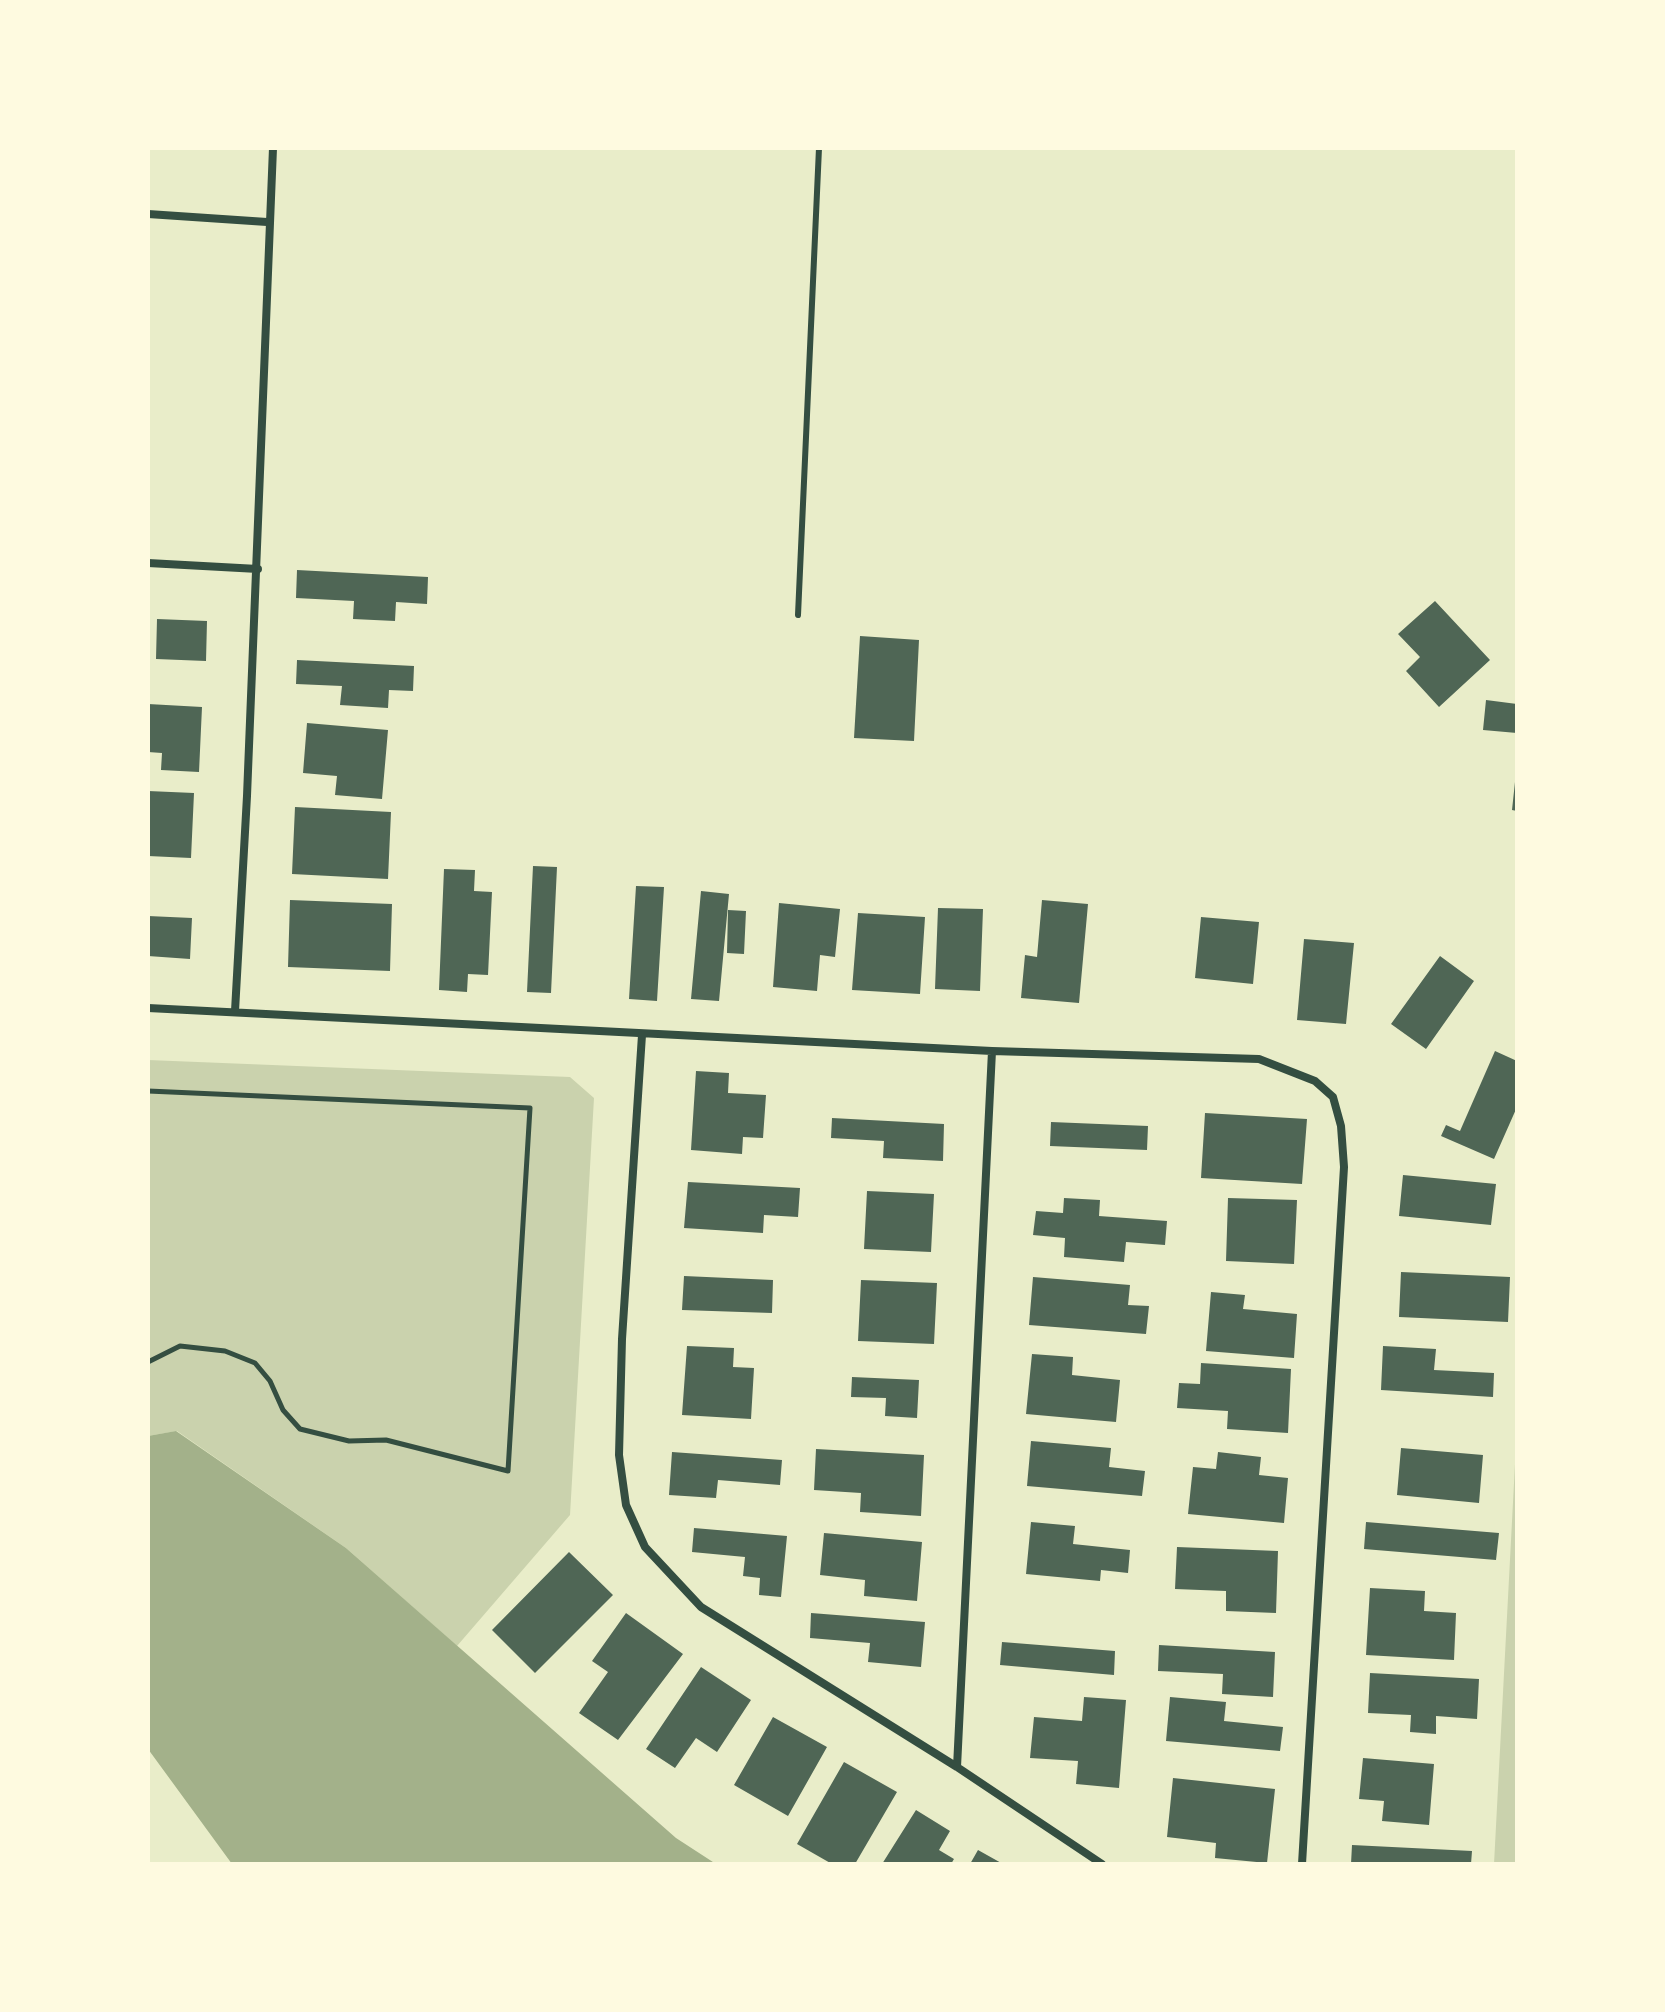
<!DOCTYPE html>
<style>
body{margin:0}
#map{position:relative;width:1665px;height:2012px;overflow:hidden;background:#e9edc9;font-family:"Roboto Condensed",sans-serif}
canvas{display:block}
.frame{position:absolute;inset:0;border:150px solid #fefae0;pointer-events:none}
</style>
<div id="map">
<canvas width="1665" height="2012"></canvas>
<div class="frame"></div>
</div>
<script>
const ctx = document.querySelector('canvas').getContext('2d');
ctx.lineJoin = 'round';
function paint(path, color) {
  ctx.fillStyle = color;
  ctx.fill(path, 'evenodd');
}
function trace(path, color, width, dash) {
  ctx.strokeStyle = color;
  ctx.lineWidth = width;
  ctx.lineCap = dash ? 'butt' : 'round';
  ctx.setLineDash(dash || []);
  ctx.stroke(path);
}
const green = new Path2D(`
 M148 1060 570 1077 594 1098 570 1515 457 1646 346 1548 177 1431 148 1436Z
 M1517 1426V1864H1494Z`);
const water = new Path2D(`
 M176 1431 346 1548 676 1838 716 1864H232L148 1749V1436Z`);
const building = new Path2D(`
 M297 570 428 577 427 604 396 602 395 621 353 619 354 601 296 598Z
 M1435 601 1490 660 1439 707 1406 671 1420 657 1398 634Z
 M157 619 207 621 206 661 156 659Z
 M860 636 919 640 914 741 854 738Z
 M297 660 414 666 413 691 389 690 388 708 340 705 342 686 296 684Z
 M1486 700 1517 704V733L1483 730Z
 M148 704 202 707 199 772 161 770 162 753 148 752Z
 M307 723 388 730 382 799 335 795 337 776 303 773Z
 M1515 782H1517V811L1512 810Z
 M148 791 194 793 191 858 148 856Z
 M295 807 391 812 388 879 292 874Z
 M533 866 557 867 551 993 527 992Z
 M444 869 475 870 474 891 492 892 488 975 468 974 467 992 439 990Z
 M636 886 664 887 657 1001 629 999Z
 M701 891 729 894 719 1001 691 999Z
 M290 900 392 904 390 971 288 967Z
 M1042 900 1088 904 1079 1003 1021 998 1025 955 1037 957Z
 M779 903 840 909 835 957 820 955 817 991 773 987Z
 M938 908 983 909 980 991 935 989Z
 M728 910 746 911 744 954 727 953Z
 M858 913 925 917 920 994 852 990Z
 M148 916 192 918 190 959 148 956Z
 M1201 917 1259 922 1253 984 1195 978Z
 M1304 939 1354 943 1346 1024 1297 1020Z
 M1440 956 1474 981 1426 1049 1391 1024Z
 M1495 1051 1517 1061V1107L1494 1159 1441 1136 1446 1125 1460 1131Z
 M696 1071 729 1073 728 1093 766 1095 763 1138 743 1137 742 1154 691 1150Z
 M1205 1113 1307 1119 1302 1184 1201 1178Z
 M832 1118 944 1124 943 1161 883 1158 884 1141 831 1138Z
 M1051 1122 1148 1126 1147 1150 1050 1146Z
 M1403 1175 1496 1184 1491 1225 1399 1216Z
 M688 1182 800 1188 798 1217 764 1215 763 1233 684 1228Z
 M867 1191 934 1194 931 1252 864 1249Z
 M1064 1198 1100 1200 1099 1216 1167 1221 1165 1245 1126 1242 1124 1262 1064 1257 1065 1238 1033 1235 1036 1211 1063 1213Z
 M1228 1198 1297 1200 1294 1264 1226 1261Z
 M1401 1272 1510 1277 1508 1322 1399 1317Z
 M684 1276 773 1280 772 1313 682 1310Z
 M1033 1277 1130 1285 1128 1305 1149 1306 1146 1334 1029 1325Z
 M861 1280 937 1283 934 1344 858 1341Z
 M1211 1292 1245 1295 1243 1309 1297 1314 1294 1358 1206 1351Z
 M687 1346 734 1348 733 1367 754 1368 751 1419 682 1415Z
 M1383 1346 1436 1349 1434 1370 1494 1373 1493 1397 1381 1390Z
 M1032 1354 1073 1357 1072 1375 1120 1380 1116 1422 1026 1414Z
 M1201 1363 1291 1369 1288 1433 1227 1429 1228 1411 1177 1408 1179 1383 1200 1384Z
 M852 1377 919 1380 917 1418 885 1416 886 1398 851 1397Z
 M1031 1441 1111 1448 1109 1467 1145 1471 1142 1496 1027 1486Z
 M1401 1448 1483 1455 1479 1503 1397 1495Z
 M816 1449 924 1455 921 1516 860 1512 861 1493 814 1490Z
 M672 1452 782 1460 780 1485 718 1480 716 1498 669 1495Z
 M1218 1452 1261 1457 1259 1475 1288 1478 1284 1523 1188 1514 1193 1467 1216 1469Z
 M1031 1522 1075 1526 1073 1544 1130 1550 1128 1573 1101 1570 1100 1581 1026 1574Z
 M1366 1522 1499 1533 1496 1560 1364 1549Z
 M694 1528 787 1536 781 1597 759 1595 760 1578 743 1576 745 1557 692 1552Z
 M824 1533 922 1542 917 1601 864 1596 865 1580 820 1575Z
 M1177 1547 1278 1551 1276 1613 1226 1611V1591L1175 1589Z
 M569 1552 613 1595 535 1673 492 1630Z
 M1370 1588 1425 1591 1424 1611 1456 1613 1454 1660 1366 1655Z
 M626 1613 683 1654 618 1740 579 1713 608 1672 592 1661Z
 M811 1613 925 1622 921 1667 868 1662 870 1643 810 1638Z
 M1002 1642 1115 1651 1114 1675 1000 1665Z
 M1159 1645 1275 1652 1273 1697 1222 1694 1223 1674 1158 1671Z
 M701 1667 751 1700 717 1752 696 1738 675 1768 646 1749Z
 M1370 1673 1479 1679 1477 1719 1436 1716V1734L1410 1732 1411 1715 1368 1713Z
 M1084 1697 1126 1700 1119 1788 1076 1784 1078 1761 1030 1758 1034 1717 1082 1721Z
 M1170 1697 1226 1702 1224 1721 1283 1727 1280 1751 1166 1741Z
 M773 1717 827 1747 788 1816 734 1785Z
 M1363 1758 1434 1764 1429 1825 1382 1821 1384 1801 1359 1799Z
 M844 1762 897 1792 855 1864H832L797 1844Z
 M1173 1778 1275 1789 1267 1863 1215 1858 1216 1843 1167 1837Z
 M916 1810 950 1831 939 1850 954 1859 951 1864H882Z
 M1352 1845 1472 1851 1471 1864H1351Z
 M978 1850 1003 1864H970Z`);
const path = new Path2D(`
 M148 1091 530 1108 508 1471 386 1440 349 1441 300 1429 283 1410 270 1381 255 1363 225 1351 180 1346 148 1362`);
const service = new Path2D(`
 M798 615 819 148`);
const minor = new Path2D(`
 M148 214 267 222
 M148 563 258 569
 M148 1008 992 1051 1259 1059 1315 1081 1333 1097 1341 1126 1344 1167 1302 1864
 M235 1011 247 796 273 148
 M642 1035 622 1339 619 1455 626 1505 645 1547 701 1607 957 1767 1102 1864
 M957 1767 992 1051`);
paint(green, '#cad2ad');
paint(water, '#a3b18a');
paint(building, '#4f6655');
trace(path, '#344e41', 5);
trace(service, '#344e41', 6);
trace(minor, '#344e41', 8);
</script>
